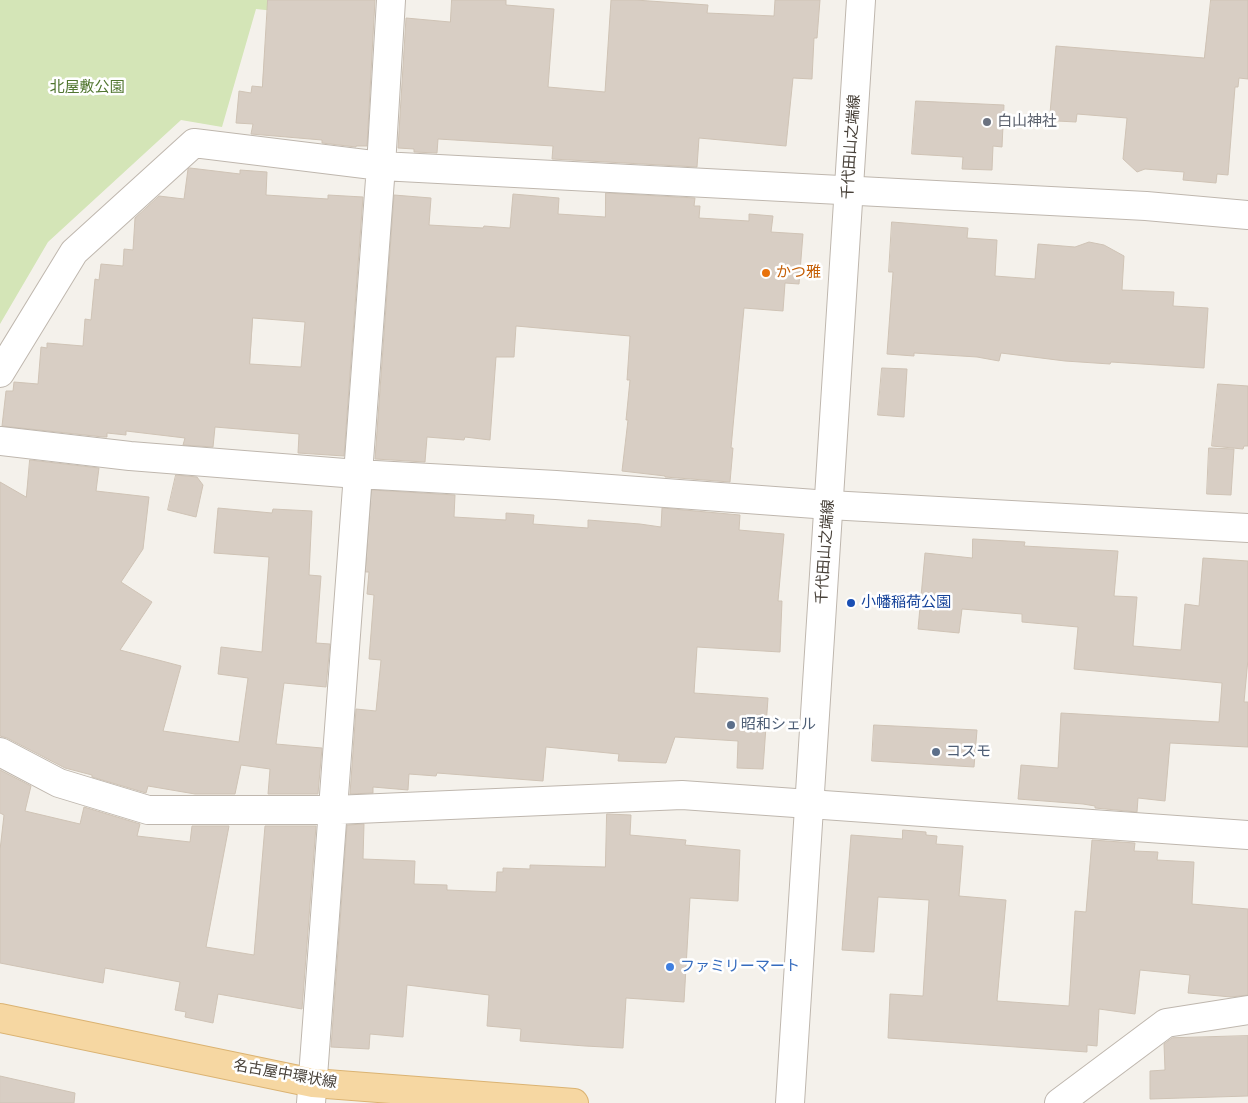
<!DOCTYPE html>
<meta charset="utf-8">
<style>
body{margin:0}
canvas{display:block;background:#f4f1eb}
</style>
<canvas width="1248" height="1103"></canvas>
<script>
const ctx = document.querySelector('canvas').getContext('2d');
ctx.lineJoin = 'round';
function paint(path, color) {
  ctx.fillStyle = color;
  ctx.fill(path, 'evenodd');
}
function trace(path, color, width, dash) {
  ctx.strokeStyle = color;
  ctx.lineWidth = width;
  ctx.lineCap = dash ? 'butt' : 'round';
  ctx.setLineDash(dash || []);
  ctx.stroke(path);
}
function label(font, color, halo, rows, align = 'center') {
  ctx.font = font + ' "Nunito Sans","Noto Sans JP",sans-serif';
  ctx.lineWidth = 5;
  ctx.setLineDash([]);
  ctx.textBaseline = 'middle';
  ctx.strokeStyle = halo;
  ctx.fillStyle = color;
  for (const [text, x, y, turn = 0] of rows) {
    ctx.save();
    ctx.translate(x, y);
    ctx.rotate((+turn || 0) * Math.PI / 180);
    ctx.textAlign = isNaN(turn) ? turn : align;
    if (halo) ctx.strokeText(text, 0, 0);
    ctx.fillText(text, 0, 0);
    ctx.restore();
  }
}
const green = new Path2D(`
 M0 0H369L368 21 256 9 222 127 181 120 48 242 0 324Z`);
const building = new Path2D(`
 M268 0H375L367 146H356V147L322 143V140L251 134 253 124 236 123 239 91 251 93 252 86 262 87Z
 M452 0H506V5L554 9 548 87 605 92 611 0H635L708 5 707 13 774 16 775 0H820L817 38H814L812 79 793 78 786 146 699 138 697 167 552 159 553 146 438 139 437 153 414 152V149L398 148 406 18 450 22Z
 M1211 0H1248V79L1239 78 1238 87H1235L1228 175 1217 174 1216 183 1183 180 1184 172 1145 169 1137 172 1123 159 1127 118 1077 114 1076 122 1057 121 1050 113 1056 46 1204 58Z
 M916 101 1004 105 1002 147 993 146 992 170 962 169 963 157 912 154Z
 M190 168 240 174V170L267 172 266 195 328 199V195L363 197 344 456 298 453 299 434 215 427 213 447 183 445 185 438 126 431V435L107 433V437H103L2 426 6 391H13L14 382 38 384 41 347 47 348V343L83 346 85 319 91 320 95 279 99 280 101 264 123 266 124 249 133 250 135 218 159 196 184 199 188 169ZM253 318 305 322 301 367 250 364Z
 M606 193 695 198 694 206H700L699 218 749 221V214L773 216 771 232 803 234 799 284 785 283 783 311 744 308 731 448H733L730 482 665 477V476L622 471 628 420H626L630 380H627L630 336 516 326 514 357H496L490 440 465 437 464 440 427 437 425 462 375 459 394 195 431 198 429 225 483 228 484 226 510 228 513 194 559 198 558 214 605 217Z
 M892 222 968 228 967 238 997 240 995 276 1035 279 1038 244 1075 247 1089 242 1104 245 1124 256 1122 290 1174 292 1173 306 1208 308 1204 368 1111 362 1110 364 1065 361 1001 353 999 361 977 357 914 353V356L887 354 893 272H889Z
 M882 368 907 369 904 417 878 415Z
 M1218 384 1248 386V446H1244L1243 449 1212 446Z
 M1209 448 1234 449 1231 495 1207 494Z
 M30 460 99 468 96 491 149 497 143 549 121 582 152 602 120 650 181 666 163 731 239 742 248 678 218 674 221 647 262 652 269 557 214 553 218 508 272 513 273 509 312 511 309 575 321 576 316 643 330 644 326 687 284 683 276 744 322 748 318 794H268L270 769 241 765 235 794H195L148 786 146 793 92 777V775L65 768 7 738 0 736V482L26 497Z
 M176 475 197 477 203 485 196 517 168 510Z
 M372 490 455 495 454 517 506 520V513L534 515 533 524 588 528V520L640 524 661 527 662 508 740 515 739 530 784 534 778 601H782L780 652 697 647 694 693 768 698 763 769 737 768 738 741 675 737 666 763 618 761 619 754 546 747 543 781 437 773 436 776 409 774 408 790 373 787V793L350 794 356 709 376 711 381 660 369 659 374 595 367 594 369 572H366Z
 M973 539 1025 542 1024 546 1118 551 1114 596 1137 597 1133 646 1181 650 1185 604 1199 606 1203 558 1248 561V659L1244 702H1248V747L1170 743 1165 801 1138 798 1137 812 1095 808V806L1083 804 1018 799 1021 765 1058 768 1061 713 1219 722 1222 683 1074 669 1078 627 1022 622V614L962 609 959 633 918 629 925 553 972 558Z
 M874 725 977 730 974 767 872 761Z
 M0 770 31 786 25 811 80 824 84 807 140 824 137 836 190 842 192 826H229L206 947 254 955 265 826H316L302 1009 218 994 213 1023 185 1017 186 1012 175 1010 180 982 105 968 103 983 0 963V850L4 815 0 813Z
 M607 814 631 815 630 835 686 840 685 845 740 850 738 901 690 898 684 1002 626 998 623 1048 585 1046 520 1041 521 1029 487 1026 489 995 407 985 403 1037 370 1034 369 1049 331 1047 347 825 364 824 363 859 415 861 414 884 447 885V890L496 892 497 872H503V868L530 869V865L605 867Z
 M903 830 926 832V835L937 836 936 844 963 846 959 896 1006 900 997 1001 1069 1006 1075 911 1086 912 1092 840 1135 843 1134 851 1158 852 1157 860 1194 862 1192 904 1248 909V995L1231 997 1188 993 1190 975 1140 970 1135 1014 1099 1009 1097 1046 1087 1045V1052L888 1038 890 994 923 996 929 900 878 897 874 952 842 950 851 835 902 839Z
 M1248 1036V1096L1150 1099V1071L1165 1070 1164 1044 1172 1038Z
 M0 1076 75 1093 74 1103H0Z`);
const minor = new Path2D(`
 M0 373 74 252 194 143 381 166 1146 206 1248 215
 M0 441 130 456 357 474 556 485 829 505 1248 528
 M0 752 59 783 148 810H334L682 795 1248 835
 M311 1103 381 166 391 0
 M1059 1103 1166 1023 1248 1010`);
const tertiary = new Path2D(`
 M790 1103 861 0`);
const primary = new Path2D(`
 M0 1018 313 1083 574 1103`);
const markers = [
 [987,122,5,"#6b7280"],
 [766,273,5,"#e8710a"],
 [851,603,5,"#1a4fb4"],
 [731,725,5,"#5c6f8a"],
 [936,752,5,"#5c6f8a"],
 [670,967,5,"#3f7fe0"]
];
const parkNames = [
 ["北屋敷公園",87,88]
];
const worshipNames = [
 ["白山神社",997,122]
];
const streetNames = [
 ["千代田山之端線",852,147,-86],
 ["千代田山之端線",826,552,-86],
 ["名古屋中環状線",285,1075,10]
];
const foodNames = [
 ["かつ雅",776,273]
];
const transitNames = [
 ["小幡稲荷公園",861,603]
];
const serviceNames = [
 ["昭和シェル",741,725],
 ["コスモ",946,752]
];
const shopNames = [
 ["ファミリーマート",680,967]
];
paint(green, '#d4e5b7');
paint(building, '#d8cec4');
trace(building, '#cfc3b5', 1);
trace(minor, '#bfb7ae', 30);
trace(tertiary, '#bfb7ae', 30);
trace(primary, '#dbb372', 30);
trace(minor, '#fff', 28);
trace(tertiary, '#fff', 28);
trace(primary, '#f6d7a2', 28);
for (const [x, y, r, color] of markers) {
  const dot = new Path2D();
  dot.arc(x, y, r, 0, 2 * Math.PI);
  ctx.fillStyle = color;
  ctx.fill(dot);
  trace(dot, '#fff', 2);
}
label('15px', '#517630', '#fff', parkNames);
label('15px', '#5b616d', '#fff', worshipNames, 'left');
label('15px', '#484139', '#fff', streetNames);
label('15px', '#c56008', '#fff', foodNames, 'left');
label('15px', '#164399', '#fff', transitNames, 'left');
label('15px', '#4e5e75', '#fff', serviceNames, 'left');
label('15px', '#366cbe', '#fff', shopNames, 'left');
</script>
